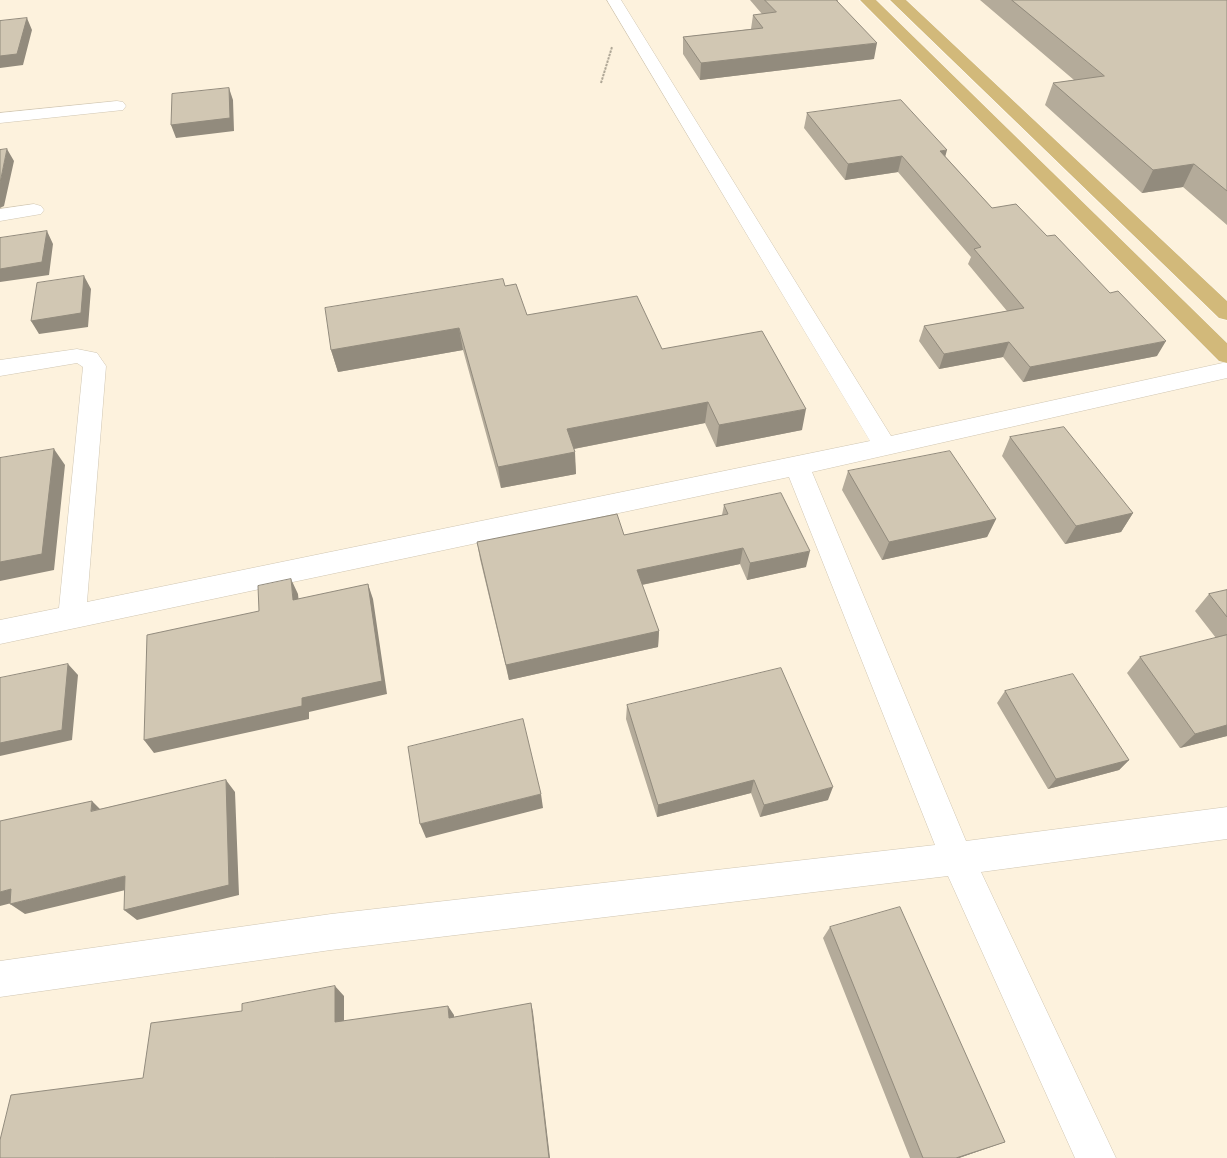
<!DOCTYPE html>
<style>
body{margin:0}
canvas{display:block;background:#fdf2dd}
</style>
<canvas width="1227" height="1158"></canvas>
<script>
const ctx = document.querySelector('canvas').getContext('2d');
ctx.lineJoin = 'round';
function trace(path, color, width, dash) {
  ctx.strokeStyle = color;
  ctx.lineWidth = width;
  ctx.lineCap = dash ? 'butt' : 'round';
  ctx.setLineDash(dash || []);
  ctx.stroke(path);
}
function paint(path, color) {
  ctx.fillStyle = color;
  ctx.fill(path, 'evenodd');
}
const path = new Path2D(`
 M601 83 612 47`);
const minor = new Path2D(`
 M607 0H621L891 436 1227 362V378L812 472 966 841 1227 807V839L981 872 1116 1158H1075L948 876 331 950 0 997V961L331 914 935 845 789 477 0 644V620L59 608 83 367 77 363 0 376V360L77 349 97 353 106 366 87 602 870 441Z
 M117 101 123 102 126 106 123 110 0 123V113Z
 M34 204 41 206 44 210 41 214 0 221V209Z`);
const primary = new Path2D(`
 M860 0H876L1227 343V363L1219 361Z
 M890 0H906L1227 301V320L1219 318Z`);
const wall = new Path2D(`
 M750 0H838V2L874 59 700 80 683 54V37L751 29 753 15 762 14Z
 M980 0H1227V225L1183 187 1142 193 1045 105 1053 83 1074 80Z
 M807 113 945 156 992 208 1157 356 1023 382 1003 357 939 369 919 341 924 326 1007 311 968 264 971 257 898 172 845 180 804 128Z
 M505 286 527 315 662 349 802 430 716 447 705 423 574 449 576 474 501 488 463 350 338 372 331 350Z
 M1010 437 1133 513 1121 532 1065 544 1002 456Z
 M848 471 996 519 987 537 882 560 842 490Z
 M724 505 806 567 747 580 740 564 642 585 659 631 658 647 509 680 480 559 477 542 624 535 722 515Z
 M1227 590V736L1180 748 1127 673 1140 657 1216 638 1195 611 1209 594Z
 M1005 691 1129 760 1119 770 1048 789 997 703Z
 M627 705 828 800 760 817 751 793 657 817 626 719Z
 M830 927 1005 1142 959 1158H910L823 938Z`);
const shadedWall = new Path2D(`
 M27 18 32 30 23 65 0 68V56Z
 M877 43 874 59 700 80 701 63Z
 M229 88 233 100 234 131 176 138 171 125Z
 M7 149 14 161 4 206 0 208V183Z
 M947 150 943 165 940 151Z
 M902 156 898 172 845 180 848 164Z
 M1194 164 1183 187 1142 193 1153 170Z
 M47 231 53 244 49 275 0 282V269Z
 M84 276 91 289 88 327 39 334 31 321Z
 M459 328 463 350 338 372 331 350Z
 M1166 341 1157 356 1023 382 1030 367Z
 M1009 342 1003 357 939 369 944 354Z
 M708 402 705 423 568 450 567 429Z
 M806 409 802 430 716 447 719 425Z
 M54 449 65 465 54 570 0 581V562Z
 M575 452 576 474 501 488 498 467Z
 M1133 513 1121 532 1065 544 1076 526Z
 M996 519 987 537 882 560 889 542Z
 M743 548 740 564 636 586 637 570Z
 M810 551 806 567 747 580 750 563Z
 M291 579 298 594 300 614 293 600Z
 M368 584 373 599 387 694 309 712V719L154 753 144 740 302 698Z
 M659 631 658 647 509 680 506 665Z
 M68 664 78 675 72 740 0 756V743Z
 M1227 725V736L1180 748 1195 734Z
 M1129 760 1119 770 1048 789 1056 779Z
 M226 780 235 792 239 895 137 920 124 910Z
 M754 780 751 793 657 817 658 805Z
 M833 787 828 800 760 817 764 805Z
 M541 794 543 808 426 838 420 824Z
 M92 801 104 813 91 811Z
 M125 876 138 887 25 914 10 904Z
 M11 889 27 899 0 906V892Z
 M335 986 344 996V1030L335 1022Z
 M531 1003 533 1012 550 1158H549Z
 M448 1006 454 1015V1027L449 1018Z
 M1005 1142 959 1158H956Z`);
const building = new Path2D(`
 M765 0H836L877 43 701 63 683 37 763 28 753 15 776 12Z
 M1012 0H1227V191L1194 164 1153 170 1053 83 1104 76Z
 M27 18 17 54 0 56V21Z
 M229 88 230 118 171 125 172 94Z
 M901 100 947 150 940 151 992 208 1016 204 1047 236 1055 235 1110 293 1118 291 1166 341 1030 367 1009 342 944 354 924 326 1024 308 974 249 981 247 902 156 848 164 807 113Z
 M7 149 0 183V150Z
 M47 231 42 262 0 269V238Z
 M84 276 81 313 31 321 37 283Z
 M503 279 505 286 516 284 527 315 637 296 662 349 762 331 806 409 719 425 708 402 567 429 575 452 498 467 459 328 331 350 325 308Z
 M1064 427 1133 513 1076 526 1010 437Z
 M54 449 42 554 0 562V458Z
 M950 451 996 519 889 542 848 471Z
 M781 493 810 551 750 563 743 548 637 570 659 631 506 665 477 542 617 514 624 535 728 514 724 505Z
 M291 579 293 600 368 584 382 681 302 698V706L144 740 147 635 259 611 258 586Z
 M1227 590V617L1209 594Z
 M1227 635V725L1195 734 1140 657Z
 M68 664 62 730 0 743V678Z
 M781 668 833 787 764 805 754 780 658 805 627 705Z
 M1073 674 1129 760 1056 779 1005 691Z
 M523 719 541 794 420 824 408 747Z
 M226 780 229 885 124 910 125 876 10 904 11 889 0 892V821L92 801 91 811Z
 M900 907 1005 1142 956 1158H923L830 927Z
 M335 986V1022L448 1006 449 1018 531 1003 549 1158H0V1140L11 1095 143 1078 151 1023 242 1011V1004Z`);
trace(minor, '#d0c6b2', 1);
trace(primary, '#fff', 1);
trace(path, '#afa796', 2, [2.5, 1]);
paint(minor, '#fff');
paint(primary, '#d2b97a');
paint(wall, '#b4ab9a');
paint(shadedWall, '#928b7d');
paint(building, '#d1c7b3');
trace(building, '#928b7d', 1);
</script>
